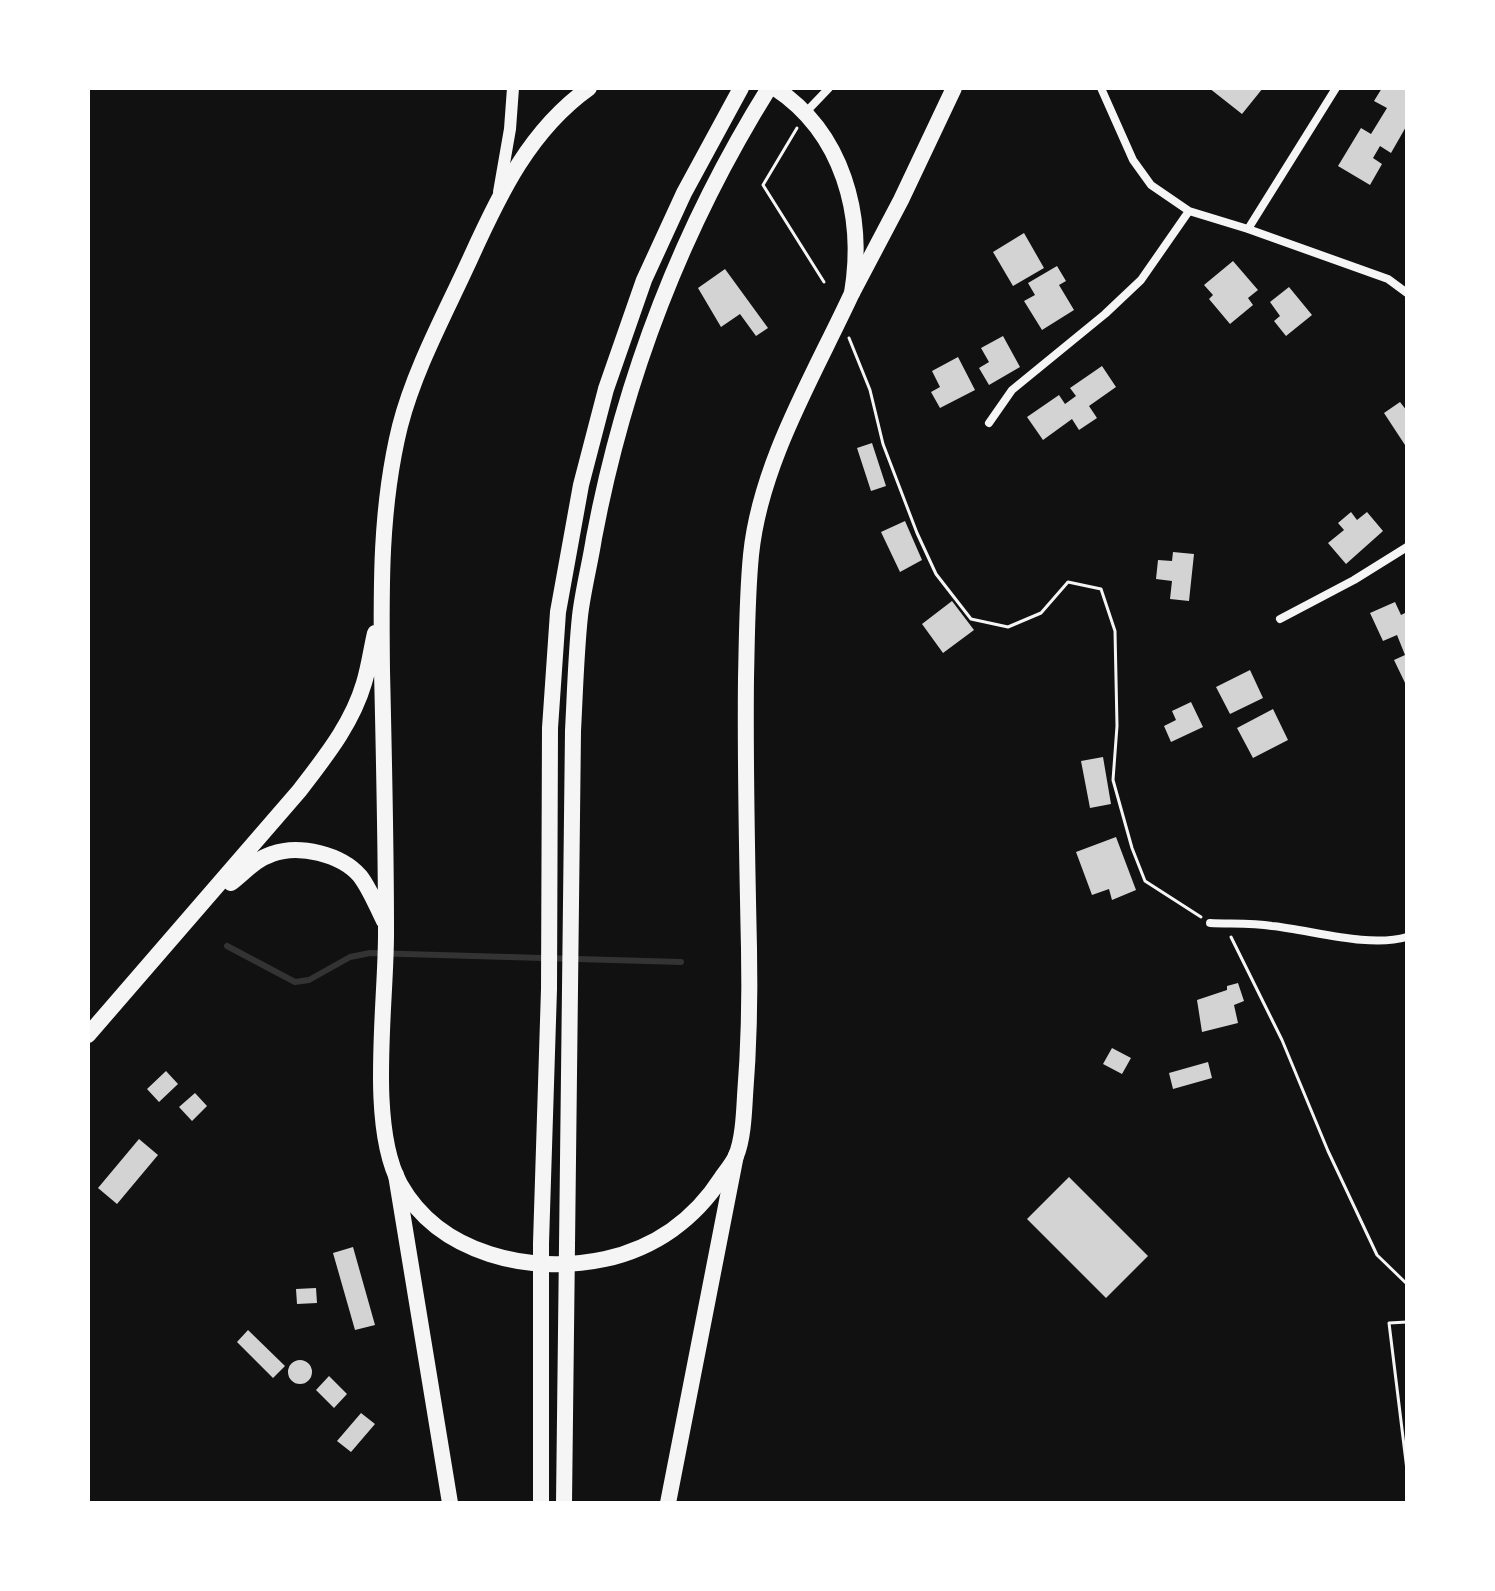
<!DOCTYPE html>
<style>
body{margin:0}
#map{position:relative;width:1495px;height:1591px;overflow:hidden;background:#111;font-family:Jost,sans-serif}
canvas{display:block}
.frame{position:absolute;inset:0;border:90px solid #fff;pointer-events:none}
</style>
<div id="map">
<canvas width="1495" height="1591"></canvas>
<div class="frame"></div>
</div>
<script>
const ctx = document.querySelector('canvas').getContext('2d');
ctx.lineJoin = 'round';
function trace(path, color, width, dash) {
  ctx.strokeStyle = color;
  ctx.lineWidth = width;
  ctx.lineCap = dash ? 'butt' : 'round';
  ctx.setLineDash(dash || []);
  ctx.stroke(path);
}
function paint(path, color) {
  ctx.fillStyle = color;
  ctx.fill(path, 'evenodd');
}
const stream = new Path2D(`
 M227 946 295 982 309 980 350 957 370 953 681 962`);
const building = new Path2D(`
 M1209 88H1263L1242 114Z
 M1382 88H1407V125L1391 153 1380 146 1373 158 1382 164 1370 185 1338 166 1361 128 1371 134 1387 108 1374 101Z
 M1024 233 1044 268 1013 286 993 252Z
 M1233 261 1258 290 1248 298 1253 305 1230 324 1209 299 1213 295 1204 285Z
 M1057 266 1066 281 1059 285 1074 310 1042 330 1024 301 1035 295 1028 283Z
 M725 269 768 328 756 336 740 314 721 327 698 288Z
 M1289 287 1312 315 1286 336 1274 321 1280 316 1270 302Z
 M1003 336 1020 367 989 385 979 368 989 362 981 348Z
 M958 357 975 390 940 408 931 392 940 387 932 371Z
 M1102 366 1116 387 1089 406 1097 418 1079 430 1072 419 1043 440 1027 417 1059 395 1065 404 1076 396 1070 388Z
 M1400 402 1407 411 1405 445 1384 413Z
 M872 443 886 486 871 491 857 448Z
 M1351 512 1357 520 1367 512 1383 531 1346 564 1328 543 1344 530 1338 523Z
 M905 521 922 560 900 572 881 532Z
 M1173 552 1194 554 1189 601 1170 599 1172 581 1156 579 1158 560 1172 561Z
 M952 601 974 630 943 653 922 624Z
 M1395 602 1401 615 1407 612V687L1394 660 1405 655 1397 635 1383 641 1370 613Z
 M1250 670 1263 698 1230 714 1216 687Z
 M1191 702 1203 727 1171 742 1164 726 1176 720 1172 711Z
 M1273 709 1288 740 1253 758 1237 728Z
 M1103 757 1111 804 1090 808 1081 761Z
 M1116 837 1136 890 1112 900 1109 889 1092 895 1076 852Z
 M1238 983 1244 1001 1234 1005 1238 1023 1202 1032 1197 1000 1227 990V986Z
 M1112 1048 1131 1058 1122 1074 1103 1064Z
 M1208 1062 1212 1078 1173 1089 1169 1073Z
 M166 1071 178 1084 159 1102 147 1089Z
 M195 1093 207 1106 192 1121 179 1107Z
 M139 1139 158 1155 117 1204 98 1188Z
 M1069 1177 1148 1256 1106 1298 1027 1219Z
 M353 1247 375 1325 355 1330 333 1253Z
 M316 1288 317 1303 297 1304 296 1289Z
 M248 1330 285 1366 273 1378 237 1342Z
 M288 1372a12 12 0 1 1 24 0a12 12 0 1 1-24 0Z
 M329 1376 347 1394 334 1408 316 1390Z
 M361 1413 375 1424 351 1452 337 1441Z`);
const path = new Path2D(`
 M797 128 763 185 824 282
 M849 338 870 390 883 444 917 533 936 574 971 619 1008 627 1041 613 1068 582 1101 589 1115 631 1117 726 1113 780 1132 848 1145 881 1201 917
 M1231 937 1282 1040 1328 1151 1377 1255 1407 1284
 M1407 1322 1389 1323 1407 1470`);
const minor = new Path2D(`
 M1101 88 1133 160 1151 185 1189 211 1248 229 1388 279 1407 293
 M806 112 829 88
 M1248 229 1336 88
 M989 423 1012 390 1105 314 1141 280 1189 211
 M1280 619 1354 580 1407 547
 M1210 923C1230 924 1252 923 1272 926 1312 930 1368 948 1407 937`);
const tertiary = new Path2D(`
 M499 192 510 129 513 88`);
const primary = new Path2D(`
 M589 88C530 130 500 193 471 257 446 312 415 368 400 426 380 507 381 588 382 671 384 757 386 843 386 929 387 999 367 1124 400 1184 440 1255 531 1275 605 1259 655 1248 695 1219 722 1177 727 1170 732 1164 736 1156 743 1139 744 1114 745 1096 749 1046 750 998 749 948 747 858 745 768 746 678 747 637 747 596 751 555 760 464 814 375 852 293 865 215 843 133 775 88
 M231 883C244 873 256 859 272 854 299 844 341 854 360 876 370 889 377 907 384 921
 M88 1035 300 790C325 757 352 724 364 683 369 667 371 650 375 633`);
const trunk = new Path2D(`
 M852 293 901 200 954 88
 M396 1175 450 1503
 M541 1503V1243L549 989 550 728 558 612 581 485 606 389 644 280 684 193 741 88
 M564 1503 573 731C575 693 576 654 580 616 583 590 590 564 594 538 624 379 683 226 769 88
 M668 1503 736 1155`);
trace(stream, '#333', 6);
paint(building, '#d3d3d3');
trace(path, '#f5f5f5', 3);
trace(minor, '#f5f5f5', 8);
trace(tertiary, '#f5f5f5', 12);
trace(primary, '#f5f5f5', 16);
trace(trunk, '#f5f5f5', 16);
</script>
